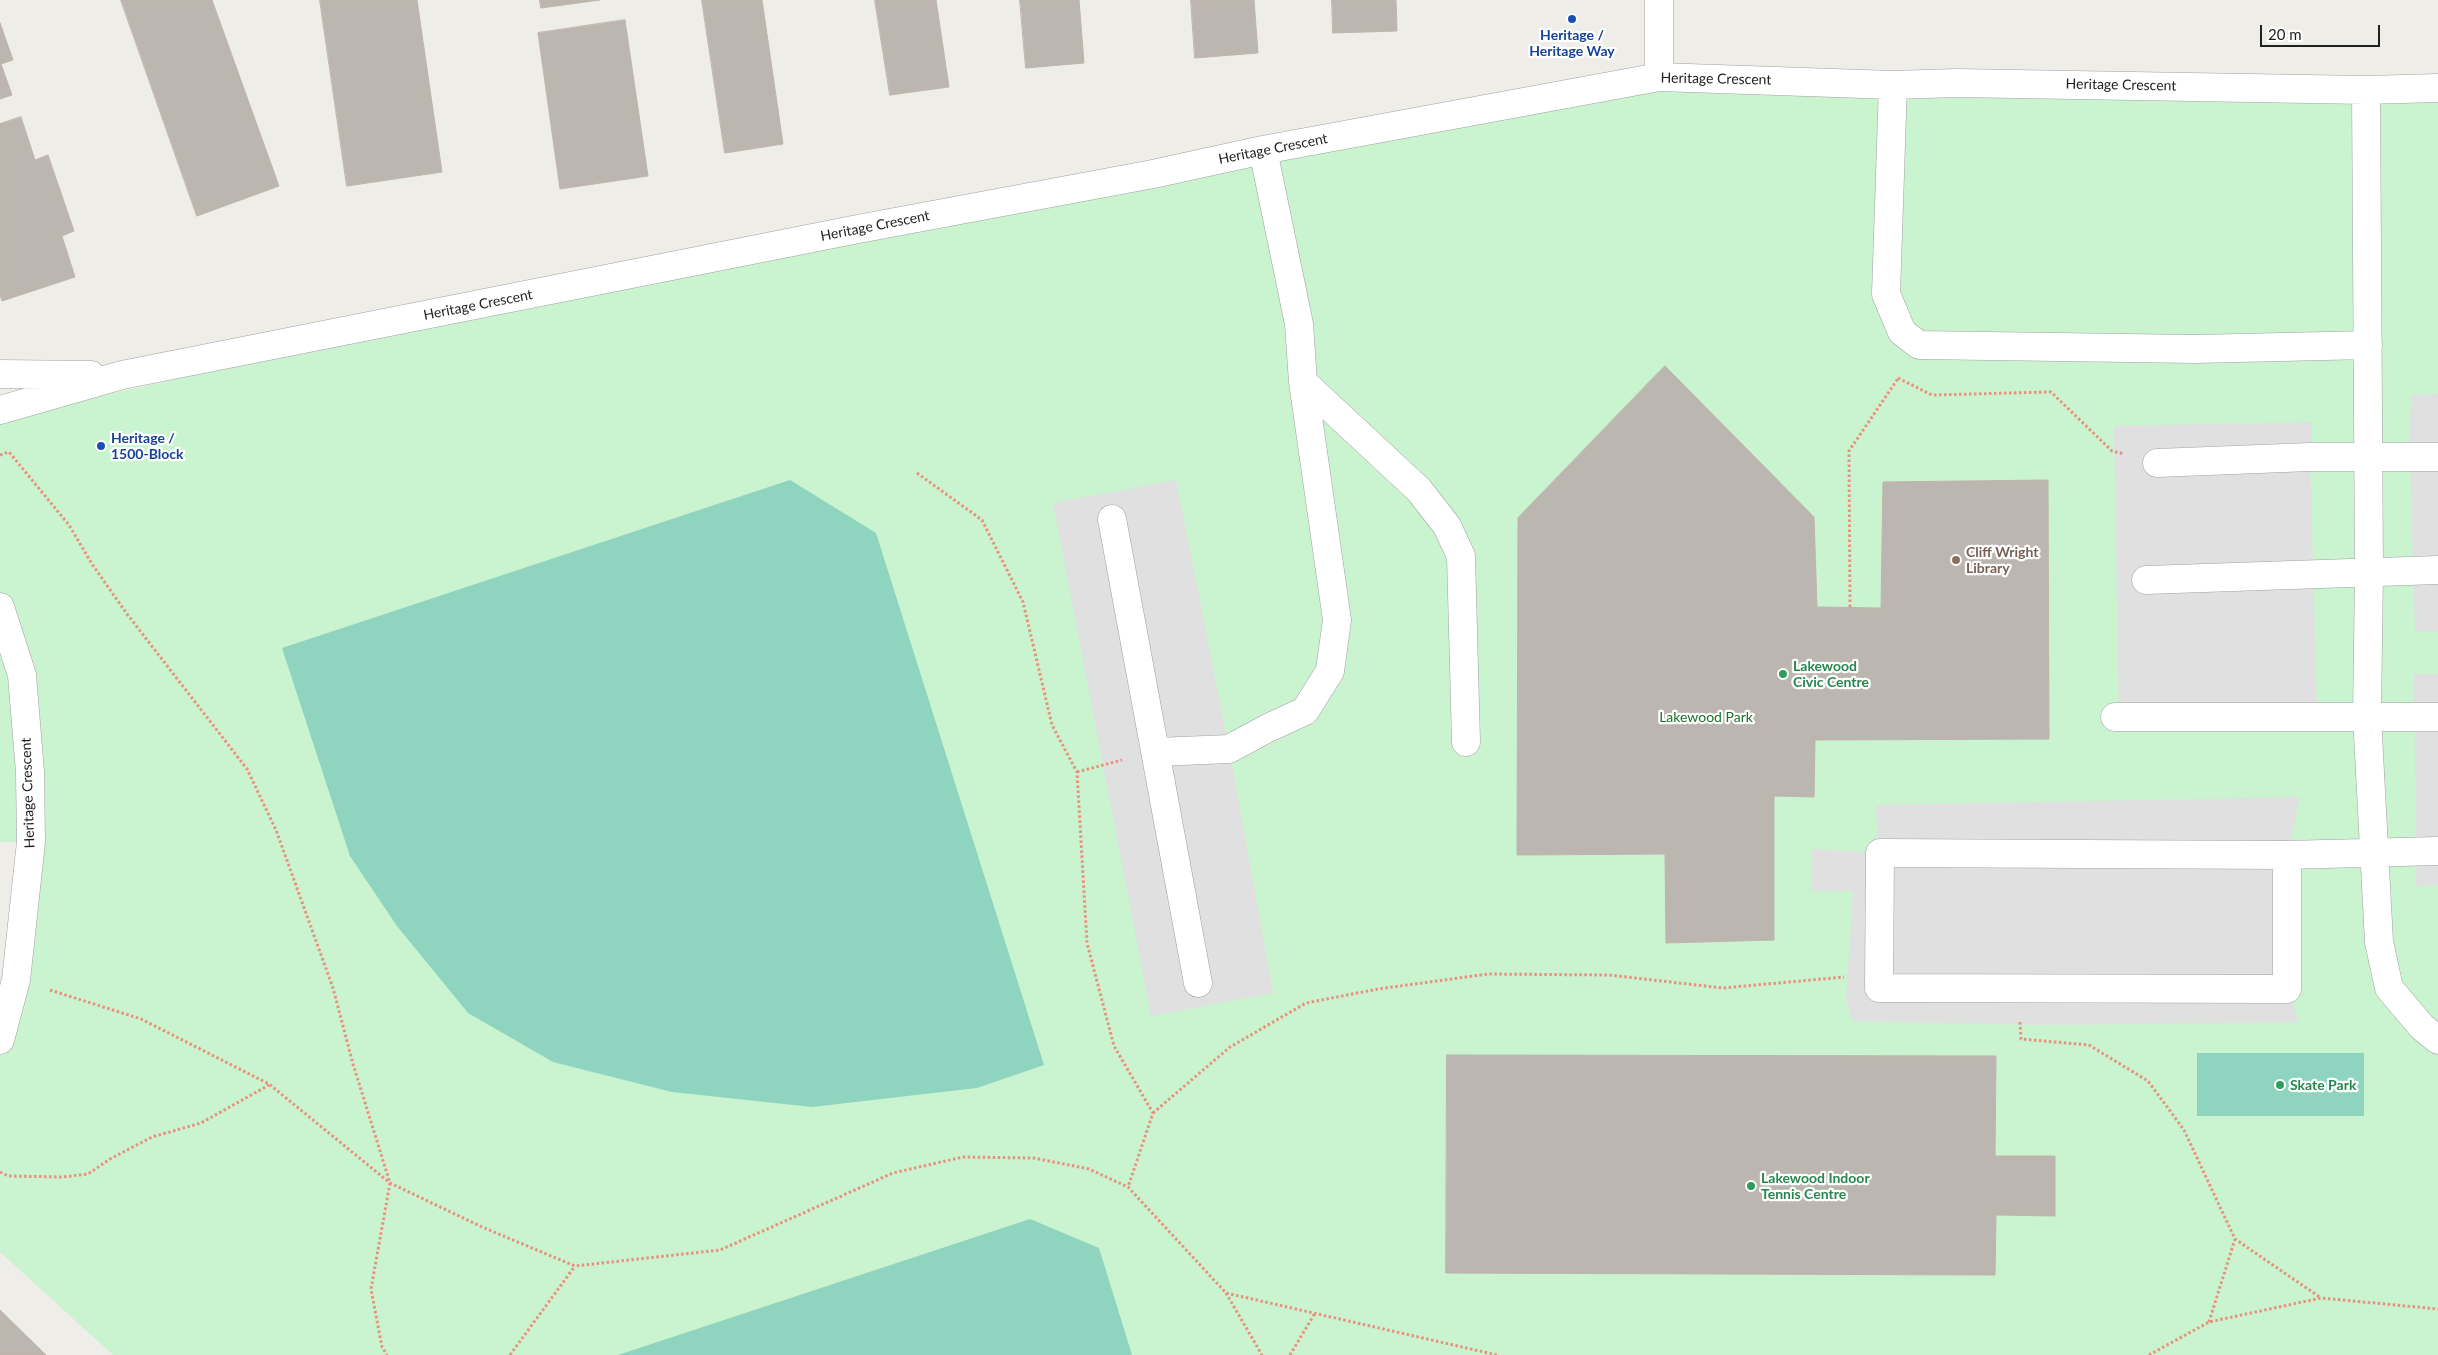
<!DOCTYPE html>
<style>
body{margin:0}
#map{position:relative;width:2438px;height:1355px;overflow:hidden;background:#efede7;font-family:Lato,sans-serif}
canvas{display:block}
.scale{position:absolute;left:2260px;top:25px;width:120px;height:22px;box-sizing:border-box;border:2px solid #202020;border-top:0;padding-left:6px;font-size:15px;line-height:18px;white-space:nowrap;color:#202020;-webkit-text-stroke:4px #fff;paint-order:stroke}
</style>
<div id="map">
<canvas width="2438" height="1355"></canvas>
<div class="scale">20 m</div>
</div>
<script>
const ctx = document.querySelector('canvas').getContext('2d');
ctx.lineJoin = 'round';
function paint(path, color) {
  ctx.fillStyle = color;
  ctx.fill(path, 'evenodd');
}
function trace(path, color, width, dash) {
  ctx.strokeStyle = color;
  ctx.lineWidth = width;
  ctx.lineCap = dash ? 'butt' : 'round';
  ctx.setLineDash(dash || []);
  ctx.stroke(path);
}
function label(font, color, halo, rows, align = 'center') {
  ctx.font = font + ' Lato,sans-serif';
  ctx.lineWidth = 4.5;
  ctx.setLineDash([]);
  ctx.textBaseline = 'middle';
  ctx.strokeStyle = halo;
  ctx.fillStyle = color;
  for (const [text, x, y, turn = 0] of rows) {
    ctx.save();
    ctx.translate(x, y);
    ctx.rotate((+turn || 0) * Math.PI / 180);
    ctx.textAlign = isNaN(turn) ? turn : align;
    if (halo) ctx.strokeText(text, 0, 0);
    ctx.fillText(text, 0, 0);
    ctx.restore();
  }
}
const park = new Path2D(`
 M1619 84 2438 88V1355H113L0 1252V1040L31 842H0V418L858 229Z`);
const pitch = new Path2D(`
 M790 480 876 533 1044 1065 977 1088 812 1107 672 1092 553 1062 468 1013 397 926 350 856 282 648Z
 M2197 1053H2364V1116H2197Z
 M1030 1219 1099 1248 1132 1355H618Z`);
const parking = new Path2D(`
 M2438 394V631L2415 632 2409 425 2412 395Z
 M2312 422 2310 457 2317 710 2119 714 2114 426Z
 M1176 480 1229 749 1273 993 1151 1016 1053 503Z
 M2414 674H2438V885L2416 886Z
 M2300 797 2287 855V989L2299 1022 2041 1025 1853 1021 1846 1001 1853 891H1811L1812 849 1879 853 1876 805Z`);
const building = new Path2D(`
 M121 0H212L279 186 197 216Z
 M320 0H417L442 172 347 186Z
 M540 0H600L541 8Z
 M702 0H762L783 144 725 153Z
 M875 0H936L949 87 890 95Z
 M1020 0H1079L1084 63 1026 68Z
 M1191 0H1254L1258 53 1195 58Z
 M1332 0H1396L1397 31 1333 33Z
 M625 20 648 176 560 189 538 33Z
 M0 23 13 60 1 64 12 95 0 99Z
 M21 117 35 160 48 155 74 231 62 236 75 277 2 301 0 295V124Z
 M1665 366 1814 517 1817 607 1881 608 1883 482 2048 480 2049 739 1815 740 1814 797 1774 796V940L1666 943 1665 854 1517 855 1518 518Z
 M1447 1055 1996 1056 1995 1156H2055V1216L1996 1215 1995 1275 1446 1273Z
 M0 1310 46 1355H0Z`);
const path = new Path2D(`
 M1898 378 1932 395 2051 392 2112 451 2124 454
 M0 455 9 452 69 525 92 564 127 614 247 769 276 830 333 988 353 1064 390 1183 371 1289 382 1347 387 1355
 M917 473 982 520 1023 602 1052 725 1077 772 1087 943 1114 1046 1153 1113 1128 1187
 M1850 607 1849 451 1899 377
 M1077 772 1122 760
 M50 990 141 1019 269 1084 390 1183 482 1227 575 1266 720 1250 893 1173 963 1157 1034 1158 1089 1169 1128 1187 1226 1293 1497 1355
 M2020 1022 2021 1039 2089 1045 2148 1081 2184 1130 2235 1239 2321 1298
 M1153 1113 1230 1047 1306 1003 1378 989 1488 974 1609 975 1723 988 1844 977
 M0 1172 8 1176 62 1177 88 1174 110 1159 152 1137 201 1123 269 1085
 M1226 1293 1262 1355
 M2209 1322 2235 1239
 M510 1355 575 1266
 M1290 1355 1315 1313
 M2149 1355 2209 1322 2321 1298 2438 1309`);
const minor = new Path2D(`
 M1659 77V0
 M1893 85 1886 294 1902 332 1919 345 2195 349 2368 345
 M2366 90 2369 572 2367 716 2379 942 2389 988 2422 1027 2438 1040
 M1263 150 1299 324 1303 382 1419 490 1447 526 1461 556 1466 742
 M0 374 91 375
 M0 410 122 375 858 229 1153 174 1263 150 1659 77 1893 85 1957 83 2366 90 2438 88
 M2157 463 2310 457H2438
 M1112 519 1198 983
 M2146 580 2438 570
 M0 607 22 675 30 772 31 842 16 980 0 1040
 M2115 717H2438
 M1157 752 1229 749 1268 728 1305 711 1330 671 1337 620 1303 382
 M2287 855V989L1879 988 1880 853 2287 855 2438 851`);
const markers = [
 [1572,19,5,"#1a4fb4"],
 [101,446,5,"#1a4fb4"],
 [1956,560,5,"#8d6e63"],
 [1783,674,5,"#2e9e5b"],
 [2280,1085,5,"#2e9e5b"],
 [1751,1186,5,"#2e9e5b"]
];
const transitNames = [
 ["Heritage /",1572,35],
 ["Heritage Way",1572,51],
 ["Heritage /",111,438,"left"],
 ["1500-Block",111,454,"left"]
];
const streetNames = [
 ["Heritage Crescent",1716,79,1],
 ["Heritage Crescent",2121,85,1],
 ["Heritage Crescent",1273,149,-11],
 ["Heritage Crescent",875,226,-11],
 ["Heritage Crescent",478,305,-11],
 ["Heritage Crescent",28,793,-92]
];
const educationNames = [
 ["Cliff Wright",1966,552],
 ["Library",1966,568]
];
const leisureNames = [
 ["Lakewood",1793,666],
 ["Civic Centre",1793,682],
 ["Skate Park",2290,1085],
 ["Lakewood Indoor",1761,1178],
 ["Tennis Centre",1761,1194]
];
const parkNames = [
 ["Lakewood Park",1706,717]
];
paint(park, '#caf3d0');
paint(pitch, '#8fd4bf');
paint(parking, '#e0e0e0');
paint(building, '#bcb6b0');
trace(building, '#bfb5ab', 1);
trace(minor, '#a1a1a1', 29);
trace(path, '#e9917e', 3, [2.5, 2.5]);
trace(minor, '#fff', 28);
for (const [x, y, r, color] of markers) {
  const dot = new Path2D();
  dot.arc(x, y, r, 0, 2 * Math.PI);
  ctx.fillStyle = color;
  ctx.fill(dot);
  trace(dot, '#fff', 2);
}
label('bold 14px', '#164399', '#fff', transitNames);
label('14px', '#202020', '#fff', streetNames);
label('bold 14px', '#785e54', '#fff', educationNames, 'left');
label('bold 14px', '#27864d', '#fff', leisureNames, 'left');
label('14px', '#197227', '#fff', parkNames);
</script>
